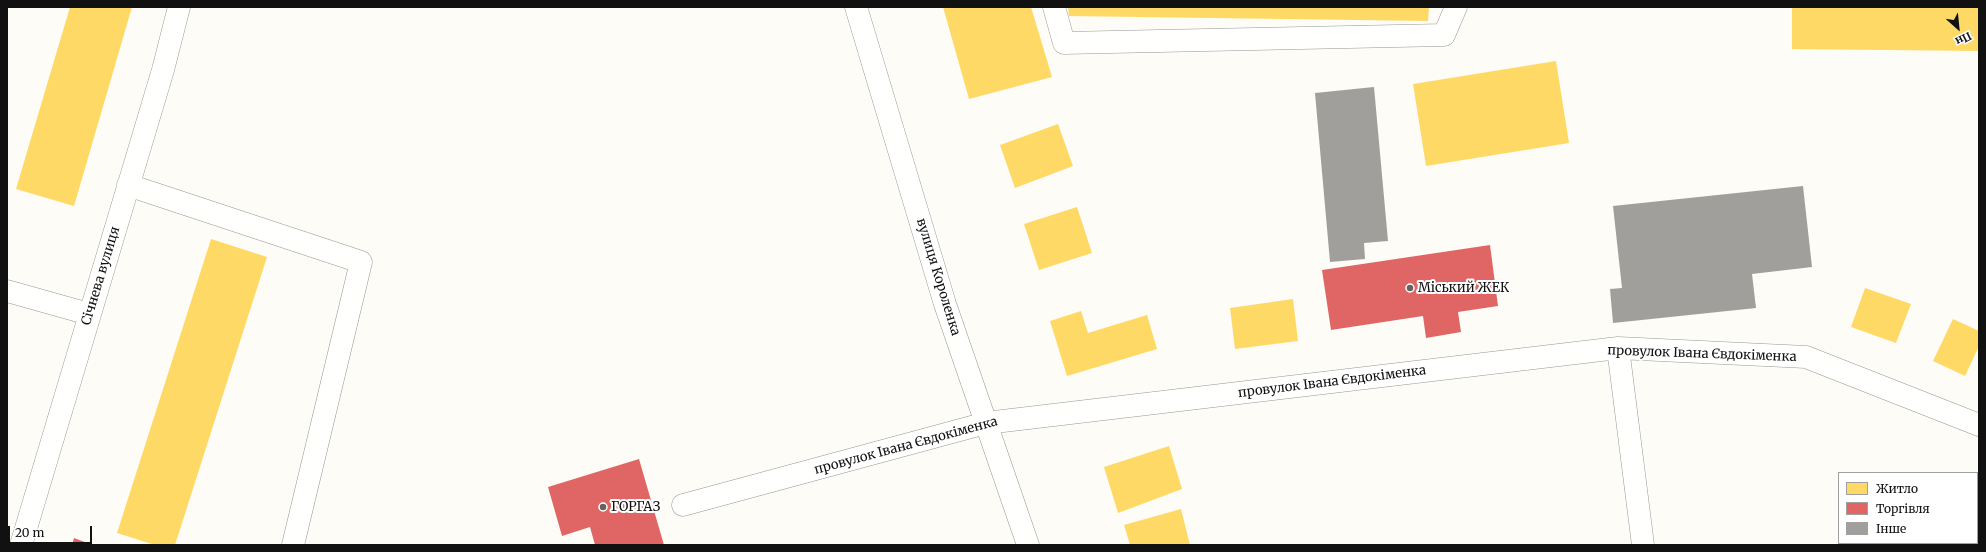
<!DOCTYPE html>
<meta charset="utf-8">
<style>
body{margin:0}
#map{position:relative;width:1986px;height:552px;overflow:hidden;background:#fdfcf7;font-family:Merriweather,serif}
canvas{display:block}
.frame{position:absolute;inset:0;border:8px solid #111;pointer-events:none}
.legend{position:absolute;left:1838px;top:472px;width:140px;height:72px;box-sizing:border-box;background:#fff;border:1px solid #a0a0a0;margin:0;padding:5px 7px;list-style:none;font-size:12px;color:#111}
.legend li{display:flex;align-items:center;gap:8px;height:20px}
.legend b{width:20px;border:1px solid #a0a0a0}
.north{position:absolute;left:1938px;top:8px;width:40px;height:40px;-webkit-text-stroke:3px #fff;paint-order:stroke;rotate:153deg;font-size:11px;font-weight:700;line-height:16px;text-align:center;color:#111}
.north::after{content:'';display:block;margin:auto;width:14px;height:18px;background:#111;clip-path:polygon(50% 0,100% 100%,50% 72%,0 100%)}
.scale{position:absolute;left:8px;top:526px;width:84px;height:18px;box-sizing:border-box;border:2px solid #111;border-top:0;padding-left:5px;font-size:12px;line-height:14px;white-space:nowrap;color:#111;-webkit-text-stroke:3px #fff;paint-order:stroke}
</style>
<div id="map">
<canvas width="1986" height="552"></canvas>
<div class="frame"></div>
<ul class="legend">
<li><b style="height:11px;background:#ffd966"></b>Житло</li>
<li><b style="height:11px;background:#e06666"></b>Торгівля</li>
<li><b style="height:11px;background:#a19f9c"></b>Інше</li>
</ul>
<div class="north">Пн</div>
<div class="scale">20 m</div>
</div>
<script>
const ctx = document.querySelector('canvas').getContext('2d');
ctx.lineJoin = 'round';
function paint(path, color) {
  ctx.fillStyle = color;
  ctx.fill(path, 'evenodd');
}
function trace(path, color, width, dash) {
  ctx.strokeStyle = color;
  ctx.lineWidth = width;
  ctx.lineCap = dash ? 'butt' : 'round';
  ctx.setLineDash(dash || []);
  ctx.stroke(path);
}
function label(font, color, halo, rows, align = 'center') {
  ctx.font = font + ' Merriweather,serif';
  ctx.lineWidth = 4;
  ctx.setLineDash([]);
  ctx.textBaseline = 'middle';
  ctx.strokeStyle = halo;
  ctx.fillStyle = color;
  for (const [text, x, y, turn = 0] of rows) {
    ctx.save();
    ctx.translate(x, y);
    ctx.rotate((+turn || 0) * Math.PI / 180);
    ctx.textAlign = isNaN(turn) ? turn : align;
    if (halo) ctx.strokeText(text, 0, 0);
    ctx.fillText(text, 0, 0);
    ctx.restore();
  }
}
const homes = new Path2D(`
 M70 7H132L74 206 16 189Z
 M943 7H1031L1052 77 969 99Z
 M1068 7H1429L1428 21 1069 16Z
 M1792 7H1979V51L1792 49Z
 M1556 61 1569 143 1426 166 1413 84Z
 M1058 124 1073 166 1015 188 1000 145Z
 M1077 207 1092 253 1039 270 1024 224Z
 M211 239 267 257 175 545H155L117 533Z
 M1865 288 1911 304 1896 343 1851 327Z
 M1293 299 1298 341 1235 349 1230 308Z
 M1081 311 1088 333 1147 315 1157 349 1067 376 1050 321Z
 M1953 319 1979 331V346L1965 376 1933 361Z
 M1169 446 1182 489 1118 513 1104 467Z
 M1181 509 1190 545H1130L1124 525Z`);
const shops = new Path2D(`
 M1490 245 1498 306 1458 312 1461 332 1426 338 1423 316 1331 330 1322 270Z
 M639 459 664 545H595L590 527 562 536 548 487Z
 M74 538 93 545H72Z`);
const building = new Path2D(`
 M1374 87 1388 241 1364 243 1365 259 1330 262 1315 93Z
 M1803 186 1812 267 1752 274 1756 308 1613 323 1610 289 1622 288 1613 206Z`);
const minor = new Path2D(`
 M856 7 945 304 1028 545
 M1054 7 1064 43 1444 35 1456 7
 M128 185 361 262 293 545
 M7 291 89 314
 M1618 348 1643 545
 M683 505 986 423 1618 348 1806 357 1979 425
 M21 545 163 70 179 7`);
const markers = [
 [1410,288,4,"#646362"],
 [603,507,4,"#646362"]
];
const streetNames = [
 ["Січнева вулиця",101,276,-73],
 ["вулиця Короленка",938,277,73],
 ["провулок Івана Євдокіменка",1702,354,2],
 ["провулок Івана Євдокіменка",1332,382,-7],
 ["провулок Івана Євдокіменка",906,446,-15]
];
const poiNames = [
 ["Міський ЖЕК",1418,288],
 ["ГОРГАЗ",611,507]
];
paint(homes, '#ffd966');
paint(shops, '#e06666');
paint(building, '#a19f9c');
trace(minor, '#979795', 23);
trace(minor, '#fffffe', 22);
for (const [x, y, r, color] of markers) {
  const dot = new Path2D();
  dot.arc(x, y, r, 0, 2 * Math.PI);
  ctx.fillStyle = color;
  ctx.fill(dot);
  trace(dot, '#fff', 1.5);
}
label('13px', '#111', '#fff', streetNames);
label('13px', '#111', '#fff', poiNames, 'left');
</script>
